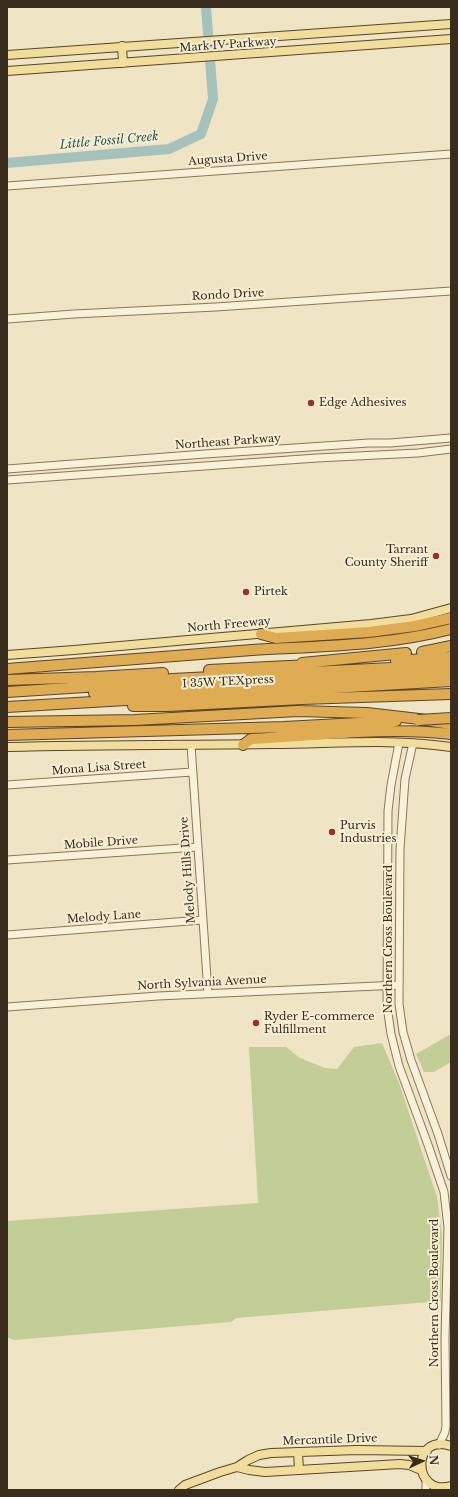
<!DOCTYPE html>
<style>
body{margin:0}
#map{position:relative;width:458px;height:1497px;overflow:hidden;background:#efe5c4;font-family:"Libre Baskerville",serif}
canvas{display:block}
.frame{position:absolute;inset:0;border:8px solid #3a2d1e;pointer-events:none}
.north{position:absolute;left:402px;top:1441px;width:40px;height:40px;-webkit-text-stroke:3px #f6efd4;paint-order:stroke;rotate:86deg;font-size:11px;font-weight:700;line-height:16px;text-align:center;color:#3a2d1e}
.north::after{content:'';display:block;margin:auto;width:14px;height:18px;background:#3a2d1e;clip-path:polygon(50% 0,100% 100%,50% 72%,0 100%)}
</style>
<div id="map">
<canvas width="458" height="1497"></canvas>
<div class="frame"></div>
<div class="north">N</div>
</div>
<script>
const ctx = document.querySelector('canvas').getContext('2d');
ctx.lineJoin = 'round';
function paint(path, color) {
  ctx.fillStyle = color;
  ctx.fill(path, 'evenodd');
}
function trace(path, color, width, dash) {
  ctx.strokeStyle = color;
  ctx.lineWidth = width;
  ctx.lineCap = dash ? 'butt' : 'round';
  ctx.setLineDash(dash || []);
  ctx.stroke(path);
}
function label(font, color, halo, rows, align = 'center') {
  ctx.font = font + ' "Libre Baskerville",serif';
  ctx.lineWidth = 4;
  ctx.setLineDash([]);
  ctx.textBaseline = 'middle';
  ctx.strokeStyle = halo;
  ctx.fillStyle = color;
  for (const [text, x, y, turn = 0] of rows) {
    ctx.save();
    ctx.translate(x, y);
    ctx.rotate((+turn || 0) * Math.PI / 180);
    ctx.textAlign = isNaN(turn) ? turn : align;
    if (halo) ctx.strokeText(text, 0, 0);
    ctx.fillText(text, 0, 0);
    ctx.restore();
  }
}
const green = new Path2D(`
 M451 1034V1062L434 1072H424L416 1054Z
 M382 1043 399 1083 437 1197 442 1235 441 1301 237 1318 231 1322 14 1340 7 1337V1221L258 1203 249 1047H286L300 1058 325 1068 337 1069 354 1047Z`);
const river = new Path2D(`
 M7 163 169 149 201 134 213 99 206 7`);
const minor = new Path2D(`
 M7 186 451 154
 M7 319 74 314 216 307 451 291
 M7 469 205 454 369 443H390L451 438
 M7 480 317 458 418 453 451 449
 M399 743 391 785 388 811 387 1006 391 1034 399 1066 427 1142 444 1192 448 1227 445 1338 446 1426 445 1432 439 1445
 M413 743 405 779 400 849 399 1004 403 1032 411 1060 438 1134 451 1176
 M191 745 208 993
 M7 785 192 772
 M7 860 197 847
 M7 935 202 920
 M7 1007 158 996 399 985
 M426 1490V1481`);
const major = new Path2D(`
 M122 46 123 63
 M7 55 451 24
 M7 71 451 39
 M7 655 74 650 371 624 411 619 451 608
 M7 747C96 745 184 745 273 744 332 744 392 738 451 747
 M451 1446C411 1432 412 1497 451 1486
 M298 1452 299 1470
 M237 1467 249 1470 265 1472 400 1464 409 1465 421 1470
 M179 1490 185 1485 220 1472 237 1467 248 1460 259 1455 271 1453 357 1450 427 1451`);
const highway = new Path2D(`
 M261 634 276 638 369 632 415 626 451 618
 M422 652 451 646
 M396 661 451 657
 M302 663 406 653
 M7 669C89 663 170 656 252 650 319 646 386 646 451 629
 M209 670 309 665
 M7 680 96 677 163 673
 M7 692 85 687 172 679 451 665
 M94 693 451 673
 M133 706H168L302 699 451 694
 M7 707 451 681
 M7 722 135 720 298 711 367 713 419 719 451 724
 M7 735 284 727 396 721
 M243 745 251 739C319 736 382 726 451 734`);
const highwayBridge = new Path2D(`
 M418 720 451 718`);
const markers = [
 [311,403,4,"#9a3129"],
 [436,556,4,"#9a3129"],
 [246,592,4,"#9a3129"],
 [332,832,4,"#9a3129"],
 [256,1023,4,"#9a3129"]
];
const streetNames = [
 ["Mark IV Parkway",228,45,-4],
 ["Augusta Drive",228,159,-4],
 ["Rondo Drive",228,295,-3],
 ["Northeast Parkway",228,442,-4],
 ["North Freeway",229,625,-5],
 ["I 35W TEXpress",228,682,-3],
 ["Mona Lisa Street",99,768,-4],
 ["Mobile Drive",101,843,-4],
 ["Melody Hills Drive",188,870,-94],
 ["Melody Lane",104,917,-4],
 ["Northern Cross Boulevard",389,939,-90],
 ["North Sylvania Avenue",202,983,-3],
 ["Northern Cross Boulevard",435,1293,-90],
 ["Mercantile Drive",330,1440,-2]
];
const poiNames = [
 ["Edge Adhesives",319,403],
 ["Tarrant",428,550,"right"],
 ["County Sheriff",428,563,"right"],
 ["Pirtek",254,592],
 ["Purvis",340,826],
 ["Industries",340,839],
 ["Ryder E-commerce",264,1017],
 ["Fulfillment",264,1030]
];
const waterNames = [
 ["Little Fossil Creek",109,141,-5]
];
paint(green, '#c3cd98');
trace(river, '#a6c2bc', 10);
trace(minor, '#8a775a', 9);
trace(major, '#57452e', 10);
trace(highway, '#57452e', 12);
trace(minor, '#f9f2d8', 7);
trace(major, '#f2de9c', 8);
trace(highway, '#dfac54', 10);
trace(highwayBridge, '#57452e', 12, []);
trace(highwayBridge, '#dfac54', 10);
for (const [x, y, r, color] of markers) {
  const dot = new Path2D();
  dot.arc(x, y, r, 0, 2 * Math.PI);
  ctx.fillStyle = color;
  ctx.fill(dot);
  trace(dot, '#f6efd4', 1.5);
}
label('11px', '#3a2d1e', '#f6efd4', streetNames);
label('11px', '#3a2d1e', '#f6efd4', poiNames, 'left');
label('italic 12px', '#2d5959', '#f6efd4', waterNames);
</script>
